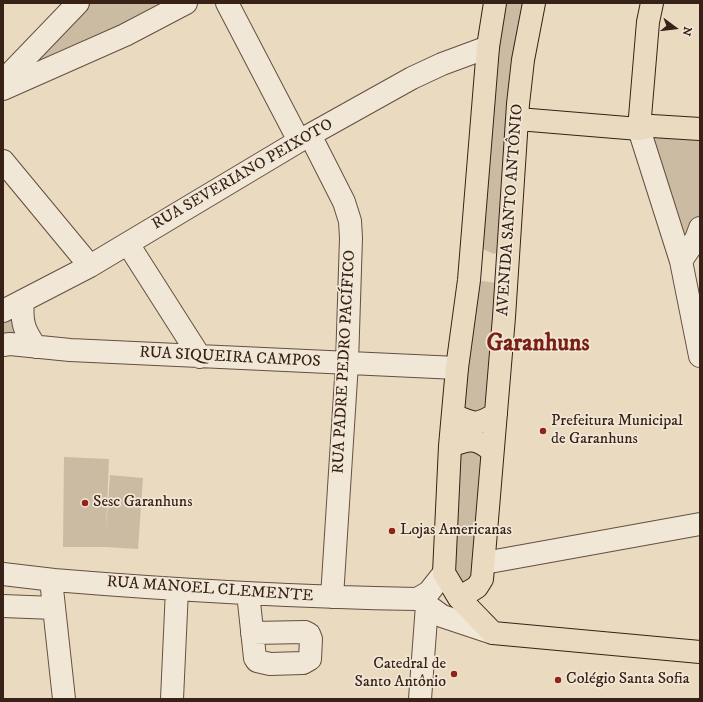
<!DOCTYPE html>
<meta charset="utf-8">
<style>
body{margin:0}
#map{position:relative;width:703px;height:702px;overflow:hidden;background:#e9dac0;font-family:"IM FELL DW Pica",serif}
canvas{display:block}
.frame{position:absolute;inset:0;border:4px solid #382117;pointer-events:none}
.north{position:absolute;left:655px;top:8px;width:40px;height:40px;-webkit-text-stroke:3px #f1e7d6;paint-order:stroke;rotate:105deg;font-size:11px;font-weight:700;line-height:16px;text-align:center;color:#382117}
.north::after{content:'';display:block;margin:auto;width:14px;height:18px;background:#382117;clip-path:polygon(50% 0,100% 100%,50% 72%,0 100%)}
</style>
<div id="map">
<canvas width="703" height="702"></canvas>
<div class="frame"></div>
<div class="north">N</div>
</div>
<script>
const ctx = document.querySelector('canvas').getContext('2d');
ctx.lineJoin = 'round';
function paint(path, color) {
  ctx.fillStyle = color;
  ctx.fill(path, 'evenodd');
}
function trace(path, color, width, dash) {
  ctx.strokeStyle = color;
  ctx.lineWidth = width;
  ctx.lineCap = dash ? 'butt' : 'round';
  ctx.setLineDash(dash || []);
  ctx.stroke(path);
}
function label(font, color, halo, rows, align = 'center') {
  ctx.font = font + ' "IM FELL DW Pica",serif';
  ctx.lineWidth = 3.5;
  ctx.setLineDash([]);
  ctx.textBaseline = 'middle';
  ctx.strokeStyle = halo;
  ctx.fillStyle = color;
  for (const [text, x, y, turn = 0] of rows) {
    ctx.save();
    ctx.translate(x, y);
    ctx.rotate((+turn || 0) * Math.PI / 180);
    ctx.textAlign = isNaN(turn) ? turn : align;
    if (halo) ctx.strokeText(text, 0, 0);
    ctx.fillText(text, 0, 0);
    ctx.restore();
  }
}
const green = new Path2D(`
 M89 3H160L158 8 20 70Z
 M501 3H530L503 249 494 254 483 249 478 239Z
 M649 130 700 134 699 223 686 237Z
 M482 281 497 283 492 413 481 420 464 409 473 290Z
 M17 310 23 341 3 339V317Z
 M484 447 478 581 462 592 450 575 460 449Z
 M64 457 109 459 106 531 110 475 143 478 138 549 105 547H63Z`);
const minor = new Path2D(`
 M227 3 299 141
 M3 81 78 3
 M3 89 125 35 186 3
 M639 129 681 261 700 356
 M310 135 344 202 350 221 351 238 347 363 332 597
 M3 161 90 266
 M128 244 200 357
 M681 261 696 239 700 228
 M23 301C21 322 24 331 36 347
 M3 311 90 266 299 141 412 78 442 64 488 47
 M3 345 10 344 70 350 457 368
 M484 563 700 524
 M3 574C20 576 37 578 54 580 175 590 296 597 417 599L429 592 444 573
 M53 580 52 589 64 699
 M248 593 255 658 257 661 270 664 303 663 310 659 311 639 309 634 305 632 252 633
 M427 605 442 616 493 633
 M3 606 54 608
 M172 699 177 589
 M420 699 427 605`);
const major = new Path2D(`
 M495 3 488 47 469 280 457 368 450 446 444 573 459 598 493 633 700 652
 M518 119 639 129 652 126 700 129
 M639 129 648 22 652 3
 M453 415C474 424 476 426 496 414
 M450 446C469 439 476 437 492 451
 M459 598 477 587 482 579 504 317 518 104 523 60 534 3`);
const markers = [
 [543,431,4,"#8f2418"],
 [85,503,4,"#8f2418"],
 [392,531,4,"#8f2418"],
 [454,674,4,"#8f2418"],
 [558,680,4,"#8f2418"]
];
const streetNames = [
 ["RUA SEVERIANO PEIXOTO",243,175,-30],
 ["AVENIDA SANTO ANTÔNIO",511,210,-86],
 ["RUA SIQUEIRA CAMPOS",230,358,3],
 ["RUA PADRE PEDRO PACÍFICO",345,362,-87],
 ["RUA MANOEL CLEMENTE",210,590,4]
];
const poiNames = [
 ["Prefeitura Municipal",551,422],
 ["de Garanhuns",551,440],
 ["Sesc Garanhuns",93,503],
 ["Lojas Americanas",400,531],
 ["Catedral de",446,665,"right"],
 ["Santo Antônio",446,683,"right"],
 ["Colégio Santa Sofia",566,680]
];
const townNames = [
 ["Garanhuns",538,345]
];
paint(green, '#cbbba3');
trace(minor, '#644f41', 24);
trace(major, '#382117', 24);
trace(minor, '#f1e7d6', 22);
trace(major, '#e9dac0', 22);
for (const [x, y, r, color] of markers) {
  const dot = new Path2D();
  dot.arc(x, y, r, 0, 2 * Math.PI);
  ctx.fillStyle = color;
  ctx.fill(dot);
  trace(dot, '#f1e7d6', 1.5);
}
label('16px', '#382117', '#f1e7d6', streetNames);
label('16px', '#382117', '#f1e7d6', poiNames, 'left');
label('bold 24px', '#7a1f14', '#f1e7d6', townNames);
</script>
